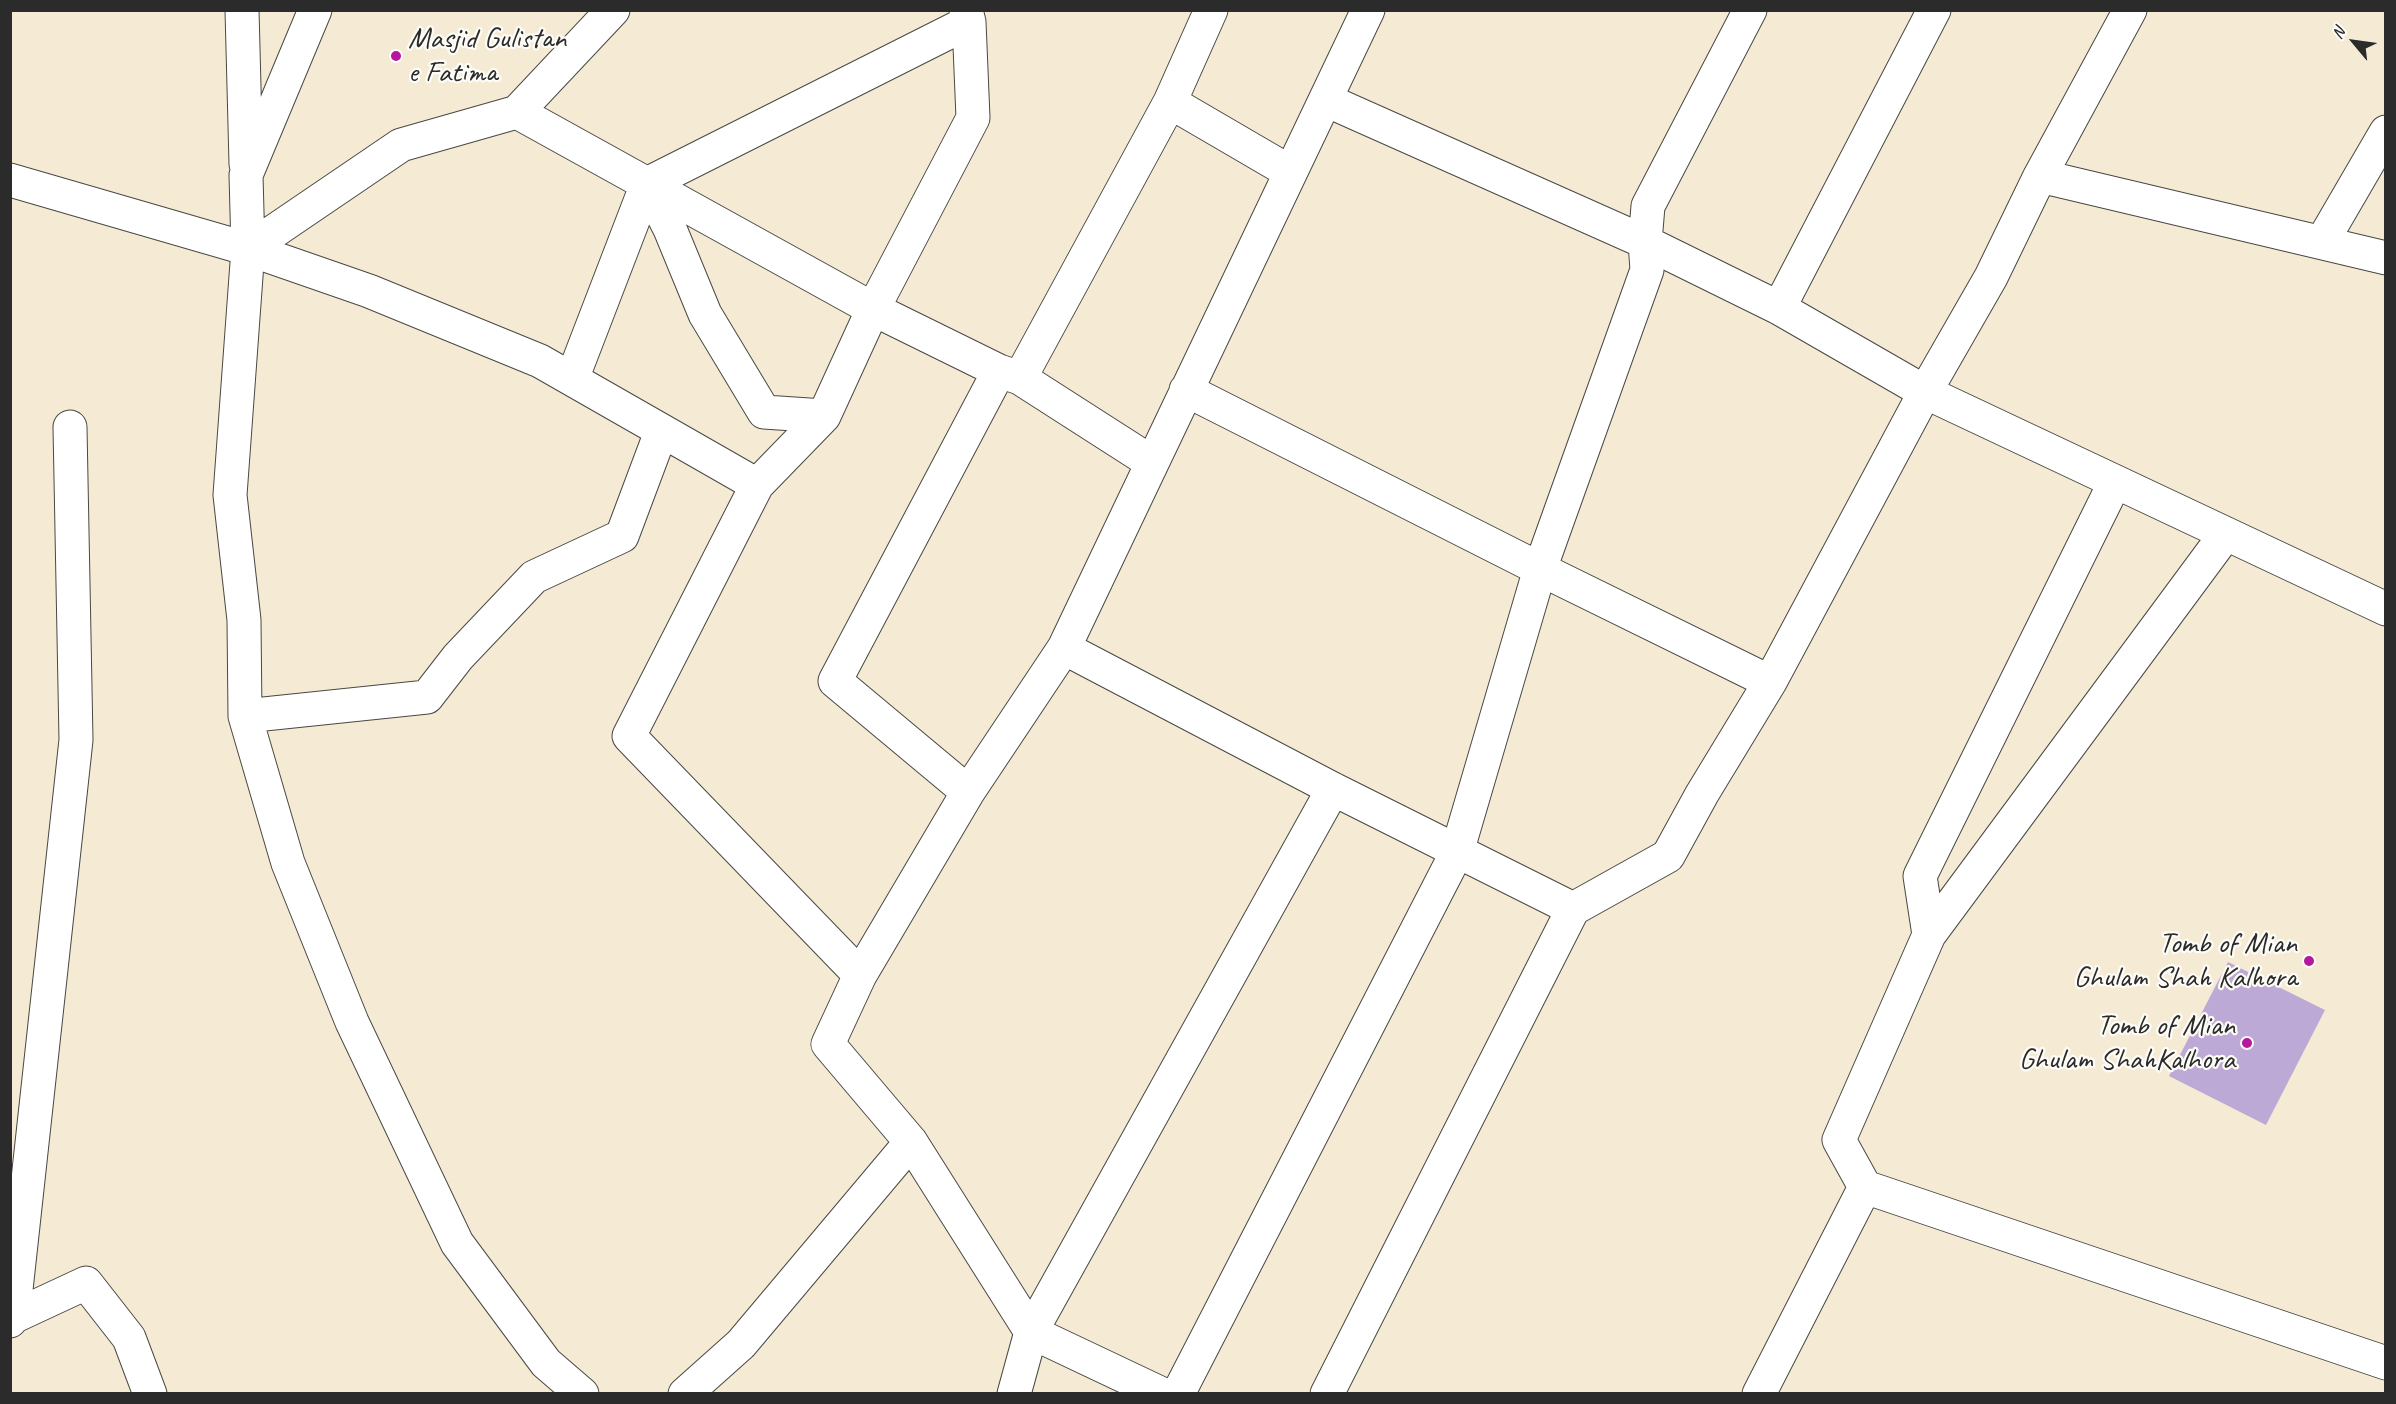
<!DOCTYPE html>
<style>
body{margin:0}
#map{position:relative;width:2396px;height:1404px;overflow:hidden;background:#f5ead4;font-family:Caveat,sans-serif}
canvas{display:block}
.frame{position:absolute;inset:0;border:12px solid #2b2b2b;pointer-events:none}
.north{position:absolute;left:2324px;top:12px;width:60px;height:60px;-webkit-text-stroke:4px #fdfcf7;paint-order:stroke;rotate:299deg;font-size:16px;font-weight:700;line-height:24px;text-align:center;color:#2b2b2b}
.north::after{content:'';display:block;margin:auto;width:21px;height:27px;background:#2b2b2b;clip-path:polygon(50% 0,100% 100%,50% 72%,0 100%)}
</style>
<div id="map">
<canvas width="2396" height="1404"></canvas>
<div class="frame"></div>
<div class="north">N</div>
</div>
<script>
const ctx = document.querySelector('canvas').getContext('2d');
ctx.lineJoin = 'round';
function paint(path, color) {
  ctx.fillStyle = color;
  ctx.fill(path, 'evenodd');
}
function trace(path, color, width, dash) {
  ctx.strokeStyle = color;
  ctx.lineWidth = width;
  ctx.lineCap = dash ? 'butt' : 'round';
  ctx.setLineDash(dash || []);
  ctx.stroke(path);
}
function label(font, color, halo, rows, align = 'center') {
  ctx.font = font + ' Caveat,sans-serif';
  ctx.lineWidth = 4.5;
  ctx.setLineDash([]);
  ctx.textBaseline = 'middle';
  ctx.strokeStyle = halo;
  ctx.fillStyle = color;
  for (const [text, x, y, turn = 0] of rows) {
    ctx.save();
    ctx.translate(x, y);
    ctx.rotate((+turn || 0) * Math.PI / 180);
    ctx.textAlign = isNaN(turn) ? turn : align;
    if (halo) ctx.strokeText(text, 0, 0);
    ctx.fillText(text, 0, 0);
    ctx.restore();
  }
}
const building = new Path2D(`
 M2228 962 2325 1010 2266 1125 2169 1076Z`);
const street = new Path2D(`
 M242 10 246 164
 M315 10 246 175 248 249 230 495 244 620 245 716 288 863 352 1022 457 1243 546 1363 582 1394
 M1326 100 1645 242 1779 308 1925 392 2386 609
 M1170 102 1290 172
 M517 112 873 309 999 371 1020 378 1151 462
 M2040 176 2386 258
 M10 180 248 249 369 291 540 361 757 485
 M647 184 670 229 705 314 764 412 824 416
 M2322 242 2386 132
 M248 249 401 145 517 112 613 10
 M1779 308 1934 10
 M1020 378 1170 102 1211 10
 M572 379 647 184 969 22
 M1186 390 1540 569 1770 682
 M1064 648 1333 789 1573 909 1327 1394
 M245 716 427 697 458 657 534 577 622 536 661 432
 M968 792 835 681 999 371
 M1573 909 1668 856 1702 794 1770 682 1925 392 1991 277 2040 176 2130 10
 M1929 935 2225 535
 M860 975 629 736 757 485 824 416 873 309 973 118 969 22 966 10
 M1865 1187 2386 1363
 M10 1316 13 1317 86 1283 129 1338 150 1394
 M10 1321 13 1317 76 740 70 427
 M685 1394 741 1344 911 1142
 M1014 1394 1031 1332 1333 789
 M1162 1394 1031 1332 911 1142 828 1044 860 975 968 792 1064 648 1368 10
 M1178 1394 1457 852 1540 569 1647 270 1645 242 1648 206 1750 10
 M1759 1394 1865 1187 1839 1140 1929 935 1920 876 2115 482`);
const markers = [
 [396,56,6,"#b5179e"],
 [2309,961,6,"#b5179e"],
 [2247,1043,6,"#b5179e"]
];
const poiNames = [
 ["Masjid Gulistan",408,39,"left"],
 ["e Fatima",408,73,"left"],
 ["Tomb of Mian",2297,944],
 ["Ghulam Shah Kalhora",2297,978],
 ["Tomb of Mian",2235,1026],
 ["Ghulam ShahKalhora",2235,1060]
];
paint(building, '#bda9d5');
trace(street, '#494844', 35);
trace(street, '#fff', 33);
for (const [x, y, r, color] of markers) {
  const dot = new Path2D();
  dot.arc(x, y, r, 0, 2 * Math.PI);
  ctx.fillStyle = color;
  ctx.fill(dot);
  trace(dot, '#fdfcf7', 2);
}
label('30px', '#2b2b2b', '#fdfcf7', poiNames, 'right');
</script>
